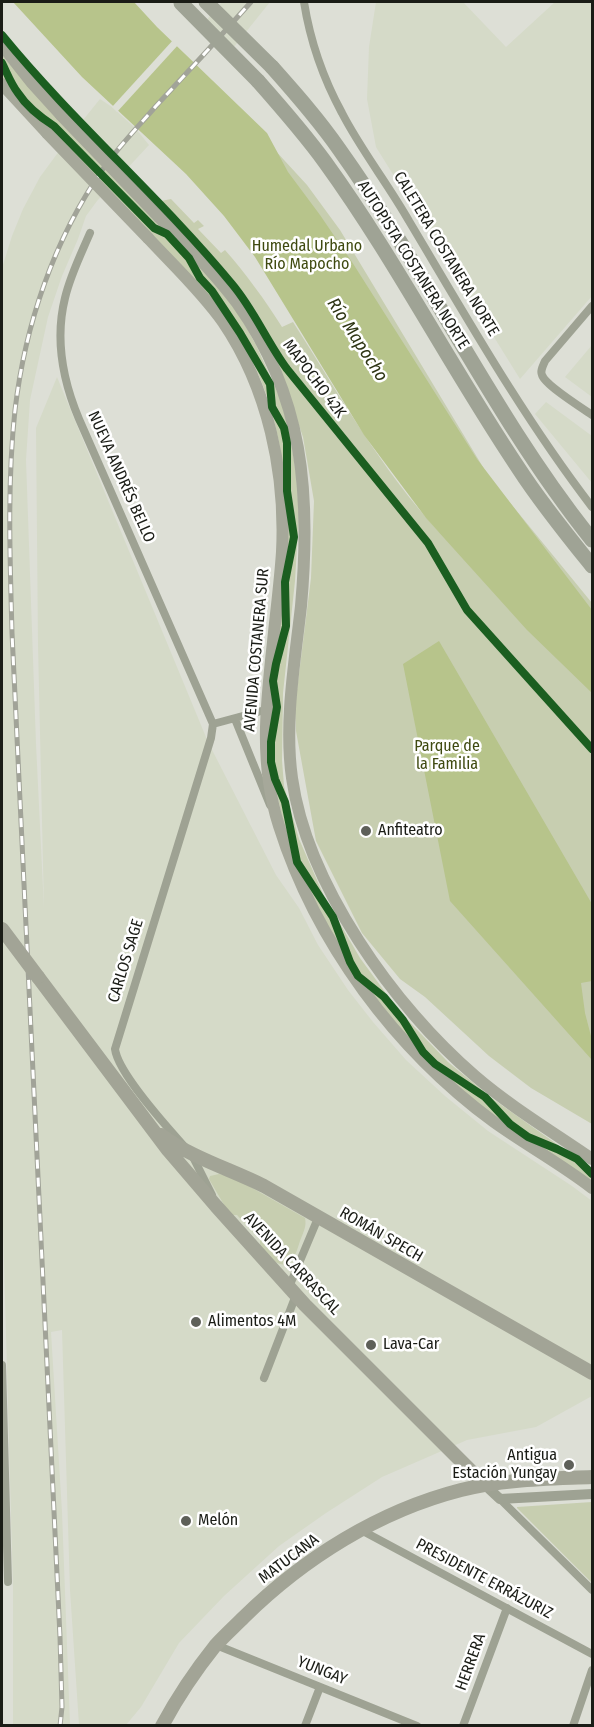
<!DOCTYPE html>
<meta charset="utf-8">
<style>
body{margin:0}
#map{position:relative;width:594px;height:1727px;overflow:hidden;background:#dddfd6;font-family:"Fira Sans Condensed",sans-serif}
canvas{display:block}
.frame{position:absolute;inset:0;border:3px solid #1a1c16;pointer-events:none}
</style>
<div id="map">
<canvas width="594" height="1727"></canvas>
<div class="frame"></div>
</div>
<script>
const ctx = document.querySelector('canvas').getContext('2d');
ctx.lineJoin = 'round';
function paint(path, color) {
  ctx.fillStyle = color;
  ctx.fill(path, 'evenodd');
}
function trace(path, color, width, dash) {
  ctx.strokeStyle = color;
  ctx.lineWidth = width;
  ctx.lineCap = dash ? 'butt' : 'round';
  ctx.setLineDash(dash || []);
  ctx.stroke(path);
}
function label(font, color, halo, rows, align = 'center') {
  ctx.font = font + ' "Fira Sans Condensed",sans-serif';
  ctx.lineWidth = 5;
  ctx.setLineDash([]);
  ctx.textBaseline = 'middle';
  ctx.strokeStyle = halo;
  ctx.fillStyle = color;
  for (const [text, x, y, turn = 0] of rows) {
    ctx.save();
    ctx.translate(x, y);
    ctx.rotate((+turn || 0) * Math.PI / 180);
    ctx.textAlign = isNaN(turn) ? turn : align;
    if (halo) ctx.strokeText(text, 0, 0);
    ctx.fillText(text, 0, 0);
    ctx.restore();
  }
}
const built = new Path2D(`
 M222 2H270L225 58 198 30Z
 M376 2H463L506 47 555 2H592V296L520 379 376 147 367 99 369 47Z
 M100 99 112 107 136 129 149 145 97 201 86 216 78 239 62 276 48 317 30 400 26 460 36 744 44 909 38 645 36 428 57 377 208 742 276 875 299 908 318 945 348 990 373 1022 406 1060 445 1096 488 1131 572 1186 592 1201V1396L536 1427 467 1440 382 1477 326 1513 279 1546 224 1596 179 1643 141 1707 126 1725H79L70 1590 62 1330 51 1332 62 1512 70 1725H13V1588L2 1189V268L12 236 23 209 40 177 71 135Z
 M592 345V397L565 377Z
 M546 402 592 436V483L535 414Z`);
const green = new Path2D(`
 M2 55 68 130 210 276 235 307 256 345 281 400 290 435 296 473 299 513 295 581 283 693 282 760 284 786 299 839 324 896 360 958 399 1011 448 1062 493 1099 592 1169V1183L507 1127 444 1076 403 1036 351 971 319 915 288 845 269 757 283 470C279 429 266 385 246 349 238 335 229 322 221 309L2 80Z
 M228 99 307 185 340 230 489 477 592 603V1124L531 1088 489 1056 425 997 400 979 362 933 316 841 296 731 295 706 311 578 314 501 303 437 285 385 263 337 268 334 240 288 161 201 171 199 194 223 198 220 204 226 198 229 221 253 225 250C246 274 265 300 282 327L293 322C339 394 381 469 439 532Z
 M219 1174 231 1176 305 1218C307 1226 303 1233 300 1241 298 1247 296 1255 292 1260 281 1273 267 1255 260 1248V1240L237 1215H230L209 1179 210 1176Z
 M592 1502V1583L517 1508V1507Z`);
const water = new Path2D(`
 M13 2H134L157 27 267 133 288 172 320 215 352 262 477 459 592 610V693L527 630 426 518 364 435 255 257 224 216 186 174 82 77Z
 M439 641 592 904V981L581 983 585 1013 592 1040V1060L450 901 403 664Z`);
const pier = new Path2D(`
 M174 39 179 44 117 112 112 107Z`);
const minor = new Path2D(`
 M304 2C310 40 323 78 342 113 361 150 388 184 409 221 467 318 523 417 592 507
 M90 233C81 254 70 276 65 298 55 338 63 381 79 419L213 724 211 738 115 1049C118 1073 166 1126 184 1146
 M592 306 545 361C543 366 540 371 542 375 545 385 582 408 592 415
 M235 719 270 805
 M213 724 265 710
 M192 1155 212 1195
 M289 1287 318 1218
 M2 1365 8 1582
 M264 1378 296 1295
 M500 1499 592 1590
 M361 1530 592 1654
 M216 1645 417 1726
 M305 1726 320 1687
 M463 1726 507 1608
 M573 1726 592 1670`);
const tertiary = new Path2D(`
 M485 1485 500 1499 592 1494`);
const secondary = new Path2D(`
 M2 45 32 83 61 115
 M2 84 47 133
 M159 217C186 245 214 272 237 303 304 397 311 494 301 606 295 661 284 722 292 778 307 884 394 1007 475 1076 511 1107 553 1132 592 1159
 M148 238C173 265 201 291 223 322 268 388 286 473 282 552 280 582 276 612 273 642 266 705 259 764 279 826 316 943 396 1050 494 1122 526 1145 561 1164 592 1188`);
const primary = new Path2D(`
 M38 977 168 1150 216 1206 305 1305 485 1485
 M161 1135C192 1158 230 1169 264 1186L592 1373
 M162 1726C177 1698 195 1671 215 1646 224 1636 234 1627 244 1617 304 1558 379 1511 461 1490 504 1479 549 1479 592 1477`);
const motorway = new Path2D(`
 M272 67C296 94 319 120 339 149 429 275 495 419 592 540
 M258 81C281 107 304 133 325 162 396 260 451 368 519 469 541 503 567 535 592 566`);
const rail = new Path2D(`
 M60 1726 62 1707 60 1637 12 633C10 559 7 484 15 410 25 325 54 239 103 169 119 146 138 127 156 106 188 72 220 37 251 2`);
const secondaryBridge = new Path2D(`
 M61 115 159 217
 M47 133 148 238`);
const primaryBridge = new Path2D(`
 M2 929 38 977`);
const motorwayBridge = new Path2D(`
 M206 2 272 67
 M181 3 258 81`);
const cycleway = new Path2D(`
 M2 35C74 123 160 197 232 284 254 310 267 342 287 369L428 543 467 610 592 749
 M2 63C7 73 11 84 18 93 27 107 40 117 54 126L154 228 167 234 189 258 200 278 212 291 240 333 270 384 272 407 284 428 287 443V491L294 537 285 582 286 626 276 664 273 681 277 707 271 742V762L275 779 285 802 297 862 333 917 350 962 358 976 384 997 403 1020 423 1052 435 1064 485 1097 510 1124 528 1137 557 1149 577 1159 592 1174`);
const markers = [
 [366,831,6,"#5e6059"],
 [196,1322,6,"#5e6059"],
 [371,1345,6,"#5e6059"],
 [569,1465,6,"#5e6059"],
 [186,1521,6,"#5e6059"]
];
const parkNames = [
 ["Humedal Urbano",307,247],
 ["Río Mapocho",307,265],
 ["Parque de",447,747],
 ["la Familia",447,765]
];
const streetNames = [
 ["CALETERA COSTANERA NORTE",446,254,59],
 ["AUTOPISTA COSTANERA NORTE",413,265,58],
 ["MAPOCHO 42K",314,379,53],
 ["NUEVA ANDRÉS BELLO",121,477,66],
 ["AVENIDA COSTANERA SUR",257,650,-85],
 ["CARLOS SAGE",126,961,-73],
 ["ROMÁN SPECH",381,1235,30],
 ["AVENIDA CARRASCAL",292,1264,47],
 ["MATUCANA",289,1559,-37],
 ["PRESIDENTE ERRÁZURIZ",484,1579,28],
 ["HERRERA",471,1662,-70],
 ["YUNGAY",322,1671,22]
];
const poiNames = [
 ["Anfiteatro",378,831],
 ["Alimentos 4M",208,1322],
 ["Lava-Car",383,1345],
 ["Antigua",557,1456,"right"],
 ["Estación Yungay",557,1474,"right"],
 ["Melón",198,1521]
];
const waterNames = [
 ["Río Mapocho",357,340,57]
];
paint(built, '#d5dac8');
paint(green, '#c7ceb0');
paint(water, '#b7c48b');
paint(pier, '#dddfd6');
trace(minor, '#9ea293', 8);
trace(tertiary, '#9ea293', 10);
trace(secondary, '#a6a89a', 12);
trace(primary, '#a2a496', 14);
trace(motorway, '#9fa395', 15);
trace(rail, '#a1a398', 5);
trace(rail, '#fff', 3, [9]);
trace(secondaryBridge, '#a6a89a', 12);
trace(primaryBridge, '#a2a496', 14);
trace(motorwayBridge, '#9fa395', 15);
trace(cycleway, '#1b5e20', 8);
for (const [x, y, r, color] of markers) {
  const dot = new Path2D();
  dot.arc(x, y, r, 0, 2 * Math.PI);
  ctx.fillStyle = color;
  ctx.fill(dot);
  trace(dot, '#fff', 2);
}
label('16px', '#3f4a10', '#fff', parkNames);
label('16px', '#1a1c16', '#fff', streetNames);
label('16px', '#1a1c16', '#fff', poiNames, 'left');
label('italic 18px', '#2e3514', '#fff', waterNames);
</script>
